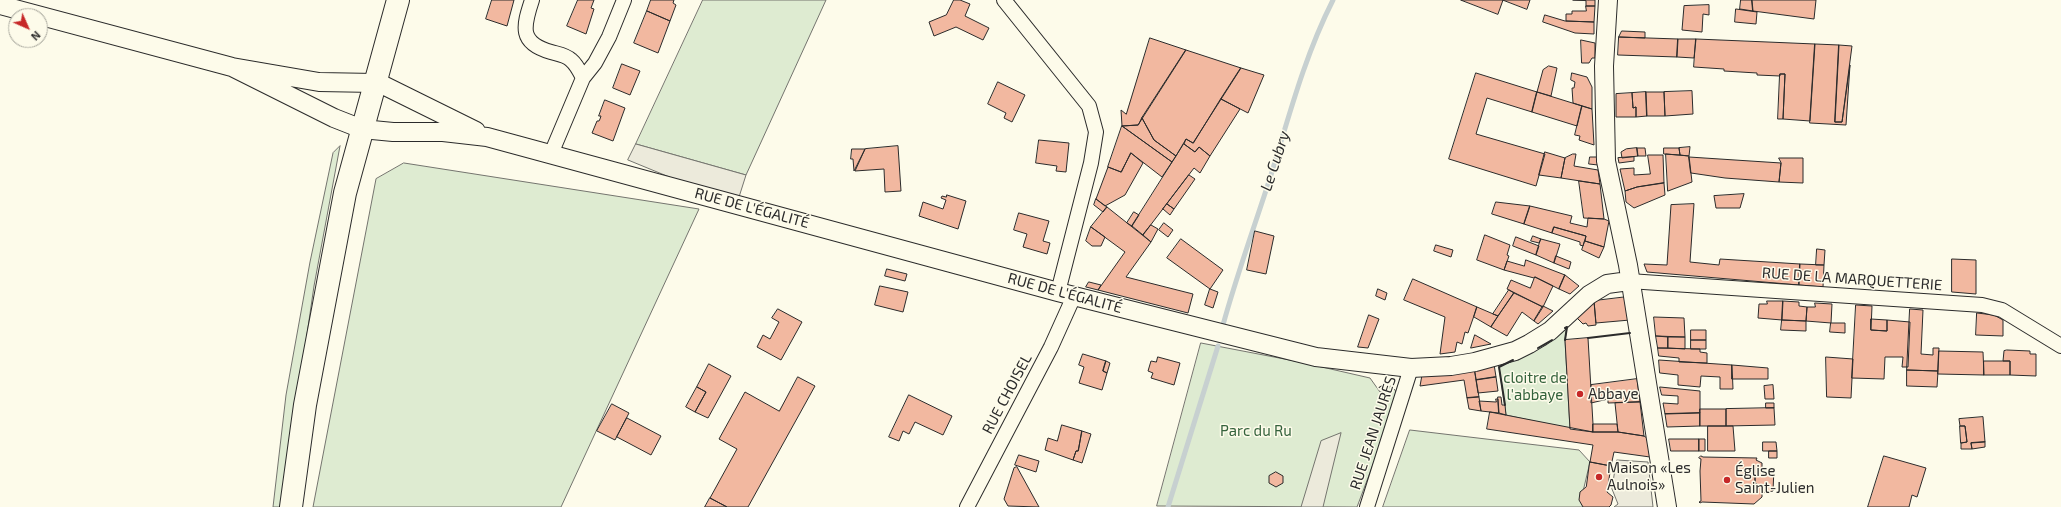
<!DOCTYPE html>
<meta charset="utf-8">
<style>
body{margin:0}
#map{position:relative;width:2061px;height:507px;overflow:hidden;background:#fdfbea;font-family:"Exo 2",sans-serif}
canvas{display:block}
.north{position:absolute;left:8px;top:8px;width:40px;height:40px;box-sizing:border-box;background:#fdfbea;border:1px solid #a9a89e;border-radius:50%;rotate:135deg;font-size:11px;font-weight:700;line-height:16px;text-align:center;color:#2b2b2b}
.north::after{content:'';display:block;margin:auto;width:14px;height:18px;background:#c62828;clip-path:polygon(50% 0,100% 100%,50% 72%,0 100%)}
</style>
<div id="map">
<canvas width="2061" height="507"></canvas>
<div class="north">N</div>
</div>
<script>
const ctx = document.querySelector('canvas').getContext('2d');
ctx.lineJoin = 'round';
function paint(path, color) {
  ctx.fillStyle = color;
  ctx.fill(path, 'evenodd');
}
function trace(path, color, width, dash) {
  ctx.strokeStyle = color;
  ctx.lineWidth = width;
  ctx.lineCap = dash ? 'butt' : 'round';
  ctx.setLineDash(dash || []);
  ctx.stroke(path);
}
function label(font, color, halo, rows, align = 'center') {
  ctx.font = font + ' "Exo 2",sans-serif';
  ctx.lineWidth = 3;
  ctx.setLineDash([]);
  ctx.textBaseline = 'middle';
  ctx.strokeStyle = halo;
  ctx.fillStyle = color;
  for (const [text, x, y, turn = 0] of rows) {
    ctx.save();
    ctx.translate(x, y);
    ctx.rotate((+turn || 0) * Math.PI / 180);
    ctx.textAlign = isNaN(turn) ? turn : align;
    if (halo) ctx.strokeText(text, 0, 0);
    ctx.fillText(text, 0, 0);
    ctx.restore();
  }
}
const green = new Path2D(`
 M703 0H826L746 175 636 144Z
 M340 146 314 286 282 507H273L286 395 310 262 333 153Z
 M404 163 699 209 561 507H313L376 179Z
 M1567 327 1565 340 1570 429 1506 415 1499 367 1546 345Z
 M1201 343 1300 362 1370 378 1380 392 1391 386 1395 390 1398 398 1357 507 1157 506Z
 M1410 430 1579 450 1590 462 1581 500 1583 507H1383Z`);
const parking = new Path2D(`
 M636 144 746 175 739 197 679 181 628 160Z
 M1341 433 1323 507H1301L1321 441Z
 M1617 460 1648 462 1653 507H1614L1618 504 1612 489Z`);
const stream = new Path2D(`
 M1223 325C1237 274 1255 225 1271 175 1289 116 1305 55 1333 0
 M1168 507 1218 346`);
const building = new Path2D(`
 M492 0H514L507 26 486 19Z
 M578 0H594L591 8 594 9 586 34 567 26Z
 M651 0H674L673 3 676 5 670 21 647 11Z
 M954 0H960L970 4 965 16 989 28 983 40 956 27 934 36 929 22 946 15Z
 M1461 0H1503L1498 14Z
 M1503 0H1530L1527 9Z
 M1573 0H1595V6H1586V1Z
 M1741 0H1752L1753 11 1740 9Z
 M1752 0H1816L1814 19 1753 11Z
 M1709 5V15L1703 14 1702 32 1682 30 1684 6Z
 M1586 6H1595L1594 22 1566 21V14H1572V11H1586Z
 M1736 9 1757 12 1756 24 1735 22Z
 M647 11 670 21 658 53 634 43Z
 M1545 15 1565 21 1594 22V34L1575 33 1543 22Z
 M1622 31 1645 32V38L1619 37Z
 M1619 37 1678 39 1677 57 1618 55Z
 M1150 38 1186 50 1138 125 1122 126 1121 110 1126 114Z
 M1678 39H1696L1694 58 1677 57Z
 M1696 39 1815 44 1810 121 1783 119 1785 74H1780V76L1757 75V73L1724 71V69L1694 67Z
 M1581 40 1595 43V58H1592L1589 63H1582Z
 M1815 44 1839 45 1835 122H1842L1850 65 1846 125 1810 123Z
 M1839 45 1852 46 1842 122H1835Z
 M1186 50 1241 68 1193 143 1186 139 1176 156 1154 140 1142 118Z
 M622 64 640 71 630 95 613 88Z
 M1549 66 1557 68 1551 96 1537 92 1543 70Z
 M1241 68 1264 75 1248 113 1221 99Z
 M1476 73 1537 92 1532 112 1487 98 1476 134 1545 154 1536 186 1449 159Z
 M1572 73 1587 77 1592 87V109L1573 103 1572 88H1574L1575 82 1571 80Z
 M1780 74H1785L1783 119H1778Z
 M998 82 1025 95 1012 122 1004 118 1006 113 988 104Z
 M1692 91 1693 114 1665 116 1664 92Z
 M1537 92 1582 106 1577 126 1532 112Z
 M1646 92H1664L1665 116H1647Z
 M1646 92 1647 116 1636 117V107L1633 108 1632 93Z
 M1632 93 1633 108 1636 107V117H1616V94Z
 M1221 99 1240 109 1210 156 1199 147 1195 152 1184 144 1186 139 1193 143Z
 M605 100 625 108 613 141 592 133 597 121H599L600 119 601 116H599Z
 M1582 106 1592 109 1594 145 1579 140 1580 136 1575 135Z
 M1142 118 1154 140 1176 156 1172 162 1122 126 1138 125Z
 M1122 126 1172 162 1162 177 1131 153 1121 172 1108 167Z
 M1039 140 1069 143 1066 172 1056 171 1057 166 1036 163Z
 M1184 144 1195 152 1199 147 1210 156 1200 173 1194 168 1143 235 1132 226Z
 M898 146 901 191 885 192 884 169 855 171 865 149Z
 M1690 147 1689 156 1680 155 1679 148Z
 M1637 148H1645L1646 156H1638Z
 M1637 148 1638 156 1622 158 1621 152 1626 149Z
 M1664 148H1679L1680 155 1664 154Z
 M852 149H865L854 171 853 159H851Z
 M1545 152 1565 158 1561 178 1539 175Z
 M1131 153 1143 163 1125 195 1105 206 1096 199 1108 167 1121 172Z
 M1573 154H1576L1574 166 1598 170 1600 184 1561 178 1565 158Z
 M1666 154 1689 156 1692 182 1668 191Z
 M1648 155H1663L1664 183 1637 187 1625 191 1620 169 1634 168V175L1650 174Z
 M1590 157H1597L1598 165 1589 164Z
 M1634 157V161L1619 163 1618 158Z
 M1689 157 1781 163 1779 182 1725 178 1691 173Z
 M1779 158H1803V183L1779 182 1781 163Z
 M1189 175 1195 179 1174 209 1167 204Z
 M1579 181 1600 184 1604 219 1584 218Z
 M1664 183 1665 195 1634 208 1626 202 1625 191 1637 187Z
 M1744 194 1740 208H1716L1714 196Z
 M947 195 966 201 958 229 919 216 923 202 943 209 946 200 941 198 942 196 946 197Z
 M1096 199 1107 207 1103 212 1094 205Z
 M1496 202 1530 206 1524 224 1492 214Z
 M1167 204 1174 209 1170 215 1163 209Z
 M1694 204 1690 262 1719 265 1720 259 1800 264 1799 285 1647 272 1644 264 1667 265 1671 205Z
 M1530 206 1572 216 1570 223 1587 227 1588 218 1604 219 1609 221 1604 247 1585 241 1586 236 1554 227 1552 233 1524 224Z
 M1107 207 1151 242 1126 277 1193 294 1188 313 1098 290 1125 252 1091 227Z
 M1134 212 1139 215 1132 226 1127 223Z
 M1019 213 1049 221 1043 241 1050 243 1047 254 1023 247 1027 234 1014 230Z
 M1164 223 1173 230 1168 237 1159 230Z
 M1151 225 1158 229 1151 242 1143 235Z
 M1091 227 1105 237 1101 246H1092L1086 241Z
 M1554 227 1586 236 1583 246 1580 245V242L1552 233Z
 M1255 231 1274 236 1266 274 1247 270Z
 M1485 235 1510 245 1507 255 1509 256 1504 270 1477 260Z
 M1533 236 1541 239 1539 243 1531 241Z
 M1516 237 1539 246 1536 255 1513 246Z
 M1181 239 1223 270 1210 289 1167 258Z
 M1541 239 1560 244 1554 263 1536 255Z
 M1585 241 1604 247 1599 258 1582 250Z
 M1436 245 1453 250 1451 257 1434 251Z
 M1817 249 1825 250 1824 265H1816Z
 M1556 256 1571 262 1569 269 1554 263Z
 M1952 259 1976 260V294L1952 292Z
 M1526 260 1565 275 1559 289 1535 277 1534 278 1504 270 1507 261 1524 266Z
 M1800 264 1824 265 1823 287 1799 285Z
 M887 269 907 274 905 281 885 276Z
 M1565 275 1579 286 1570 294 1559 289Z
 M1535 277 1553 286 1543 307 1507 289 1511 280 1530 288Z
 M1413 279 1477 307 1468 333 1465 332 1462 344 1457 342 1455 352 1440 354 1445 317 1404 300Z
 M1089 282 1101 285 1098 290 1086 287Z
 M880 286 908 292 903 312 875 305Z
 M1210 289 1218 292 1213 308 1205 305Z
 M1378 289 1387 293 1385 300 1376 296Z
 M1509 290 1514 293 1498 316 1493 314Z
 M1514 293 1543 307 1534 321 1522 312 1507 336 1491 327Z
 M1627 297 1630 320 1596 323 1594 301Z
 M1594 301 1596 325 1588 326 1586 323 1583 324 1576 317Z
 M1767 301H1783L1782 320 1758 318 1759 304H1767Z
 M1783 301 1799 302V306L1807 307 1806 321 1782 320Z
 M1815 303 1832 304 1831 323 1806 321 1807 307H1815Z
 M1856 305 1872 306 1871 330 1887 331V320L1910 322 1908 367H1902L1903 357H1885L1884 379 1852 378Z
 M1543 306 1553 311 1538 324 1534 321Z
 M1477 307 1498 316 1491 327 1474 317Z
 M778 309 802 322 781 360 757 347 763 335 770 339 779 322 772 318Z
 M1910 309 1923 310 1921 354 1933 355V348H1939L1938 371 1907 370Z
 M1977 313 1994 315 2003 320V336L1976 335Z
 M1369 315 1379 319 1368 348 1358 347Z
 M1654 317 1684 318 1685 337 1656 336Z
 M1871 319 1887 320V331L1871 330Z
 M1782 320 1806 321V331L1781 330Z
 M1831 323H1845V333L1830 332Z
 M1691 330H1706V340H1691Z
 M1475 335 1491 344 1471 348Z
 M1656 336 1668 337V348H1658Z
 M1668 337H1685V349L1668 348Z
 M1588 338 1593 424V432L1570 429 1565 340Z
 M1691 340H1706V349H1691Z
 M1658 348 1700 349V352L1707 353V363L1679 362V358L1659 356Z
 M2007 350 2030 351V354H2036V376L2010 375V361H2003L2004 351Z
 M1939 351 1983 352 1984 375 1938 374Z
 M1083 354 1106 361 1103 371 1107 373 1102 390 1079 383 1084 367 1079 365Z
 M1158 357 1180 363 1174 385 1151 378 1153 373 1148 371 1151 361 1156 362Z
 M1826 357 1853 359 1851 398 1827 397Z
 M1659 360 1732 365 1733 389H1720V377L1701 376 1700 387 1678 385V375L1660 373Z
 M1106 361 1110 363 1107 373 1103 371Z
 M1984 361H2010V375H1984Z
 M709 364 731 376 708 418 695 412 706 392 697 387Z
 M1494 364 1496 377 1476 380 1474 367Z
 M1732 365 1768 368V379H1732Z
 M1474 367 1479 397 1467 398 1464 380 1420 386 1422 375Z
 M1907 370 1938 371 1937 387 1907 386Z
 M798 377 815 386 748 507H727L710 498 737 449 719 439 745 392 779 411Z
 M1496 377 1498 391 1478 393 1476 380Z
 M1637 379 1640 402 1608 403V399L1591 403V385Z
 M1773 385 1774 399H1765L1764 386Z
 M697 387 706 392 695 412 686 407Z
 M1660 387 1700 391V413L1665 414 1663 403 1678 404V396L1662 395Z
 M909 395 952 416 943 435 915 422 909 434 903 431 899 441 889 437Z
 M1479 397 1481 411 1469 409 1467 398Z
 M1498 397H1501L1502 405H1505L1506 415 1499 413Z
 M1496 399H1498L1499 413 1481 411 1479 401 1496 402Z
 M1640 402 1644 436 1618 432 1615 403Z
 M1766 403H1774V408H1766Z
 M612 404 629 413 615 440 597 431Z
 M1774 408 1775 425 1726 426V409Z
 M1700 409H1726V426H1700Z
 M1490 412 1593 432H1618L1644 436 1647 438 1650 457 1614 452 1611 466 1590 462 1593 445 1487 429Z
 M1700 413V426L1667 427 1665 414Z
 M1983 417 1985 442 1971 443 1972 449H1961V443L1967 442 1965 426H1960L1959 419Z
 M627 418 661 436 651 455 617 437Z
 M1593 424H1617L1618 432H1593Z
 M1062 425 1082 431 1078 451H1076L1073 460 1045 450 1048 438 1057 441Z
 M1708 426H1733L1735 451H1708Z
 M1960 426H1965L1967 442 1961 443Z
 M1082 431 1091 434 1082 463 1073 460 1076 451H1078Z
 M1669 439H1699V451H1671Z
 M1699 439H1705V451H1699Z
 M1763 442H1776L1777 451H1763Z
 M1985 442V447L1972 449 1971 443Z
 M1769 451H1777V458H1769Z
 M1019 455 1039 461 1036 472 1015 465Z
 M1701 456 1703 457 1757 458 1756 460 1762 463V474L1755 477V483L1762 487V497L1754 504 1702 502 1700 503 1699 502 1701 501 1700 471 1701 459 1699 458Z
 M1884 456 1926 468 1917 497 1912 495 1909 507H1868Z
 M1590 462 1611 466 1607 492 1613 497 1611 505 1609 507H1583L1579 500 1580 492 1586 487Z
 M1017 467 1039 507 1008 506 1004 499 1014 468Z
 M1774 468 1773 491 1762 493V487L1755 483V477L1762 474V470Z
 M1276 472 1283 476V483L1276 487 1269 483V476Z
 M710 498 727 507H705Z`);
const minor = new Path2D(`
 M532 0C523 27 519 43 551 52 558 54 566 55 571 60 577 65 580 72 583 78
 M1004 0 1089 106 1096 132 1091 163 1058 292
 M551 154 583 78 595 63 609 37 624 0
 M1629 281 1982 305 2002 310 2061 346
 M967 507 1051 347 1074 296
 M1367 507 1411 368`);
const tertiary = new Path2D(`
 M1608 0 1604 66 1606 161 1628 265 1667 507
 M0 5 232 67 319 82 375 83 383 85 476 131
 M232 67 334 118 362 129 393 132H443L487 137 1058 292 1316 357 1411 368 1451 366 1475 362 1515 351 1529 344 1550 331 1589 295 1607 284 1629 281`);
const primary = new Path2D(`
 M291 507 305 405 345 193 398 0`);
const wall = new Path2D(`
 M1588 338 1630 333
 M1565 340 1567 327 1565 328
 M1538 348 1552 340
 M1505 405 1499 367 1513 360`);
const markers = [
 [1580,394,4,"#c62828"],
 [1599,477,4,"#c62828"],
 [1727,480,4,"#c62828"]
];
const streetNames = [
 ["RUE DE L'ÉGALITÉ",752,208,15],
 ["RUE DE LA MARQUETTERIE",1852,279,4],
 ["RUE DE L'ÉGALITÉ",1065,293,15],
 ["RUE CHOISEL",1007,394,-62],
 ["RUE JEAN JAURÈS",1373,433,-72]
];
const parkNames = [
 ["cloitre de",1535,378],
 ["l'abbaye",1535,395],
 ["Parc du Ru",1256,431]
];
const poiNames = [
 ["Abbaye",1588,394],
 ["Maison «Les",1607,468],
 ["Aulnois»",1607,485],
 ["Église",1735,471],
 ["Saint-Julien",1735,488]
];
const waterNames = [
 ["Le Cubry",1275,161,-72]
];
paint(green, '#deebd1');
trace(green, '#74746e', 1);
paint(parking, '#eceadb');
trace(parking, '#74746e', 1);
trace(stream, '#c7d0d0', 5);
paint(building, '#f2b8a0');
trace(building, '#2b2b2b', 1);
trace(minor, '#2b2b2b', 16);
trace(tertiary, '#2b2b2b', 20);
trace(primary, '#2b2b2b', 24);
trace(minor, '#fdfbea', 14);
trace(tertiary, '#fdfbea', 18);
trace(primary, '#fdfbea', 22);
trace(wall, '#2b2b2b', 2);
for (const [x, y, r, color] of markers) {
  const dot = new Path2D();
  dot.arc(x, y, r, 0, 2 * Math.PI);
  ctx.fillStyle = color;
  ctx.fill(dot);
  trace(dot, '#fdfbea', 1.5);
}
label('15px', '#2b2b2b', '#fdfbea', streetNames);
label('15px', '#34623c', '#fdfbea', parkNames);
label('15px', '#2b2b2b', '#fdfbea', poiNames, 'left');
label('italic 16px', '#2b2b2b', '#fdfbea', waterNames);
</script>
